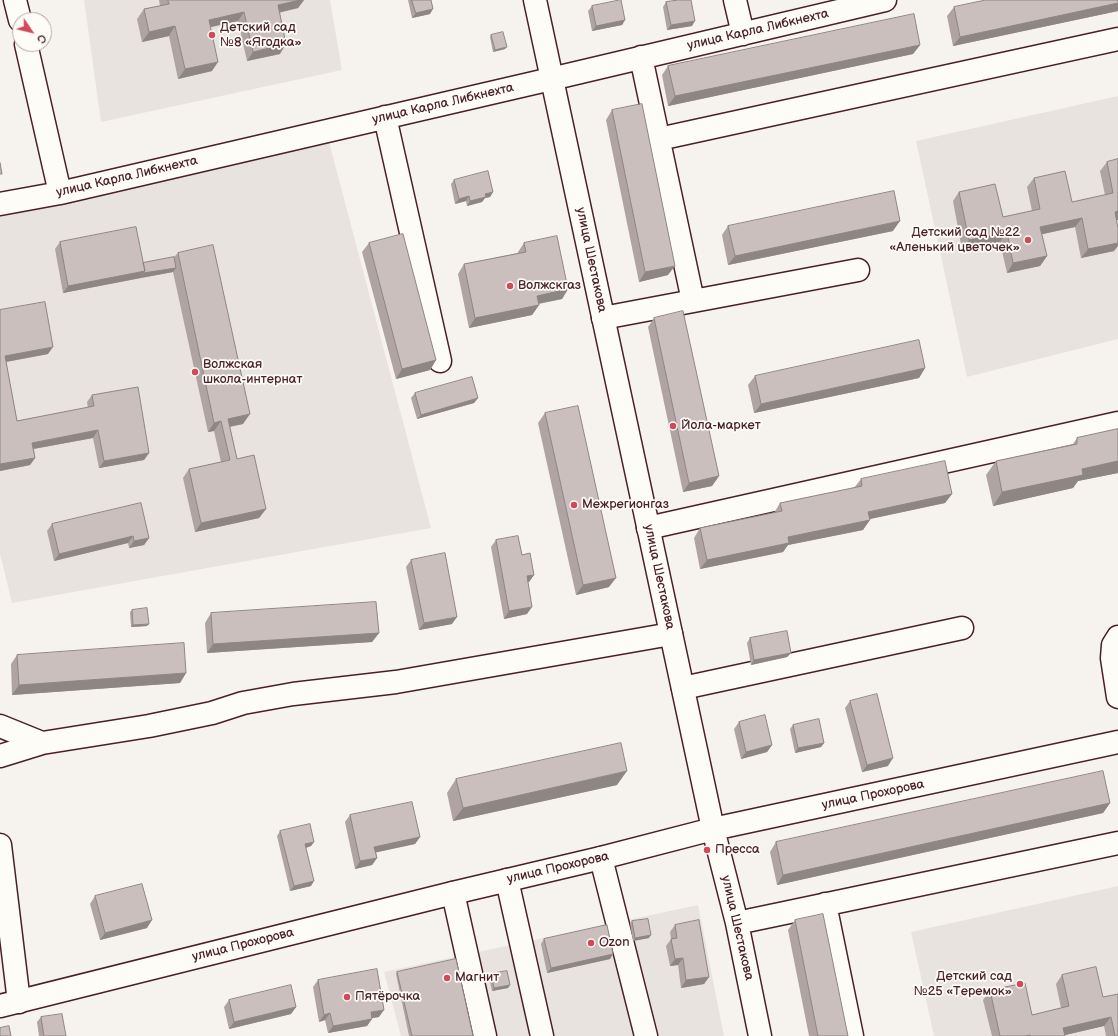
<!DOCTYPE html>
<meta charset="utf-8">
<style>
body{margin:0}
#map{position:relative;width:1118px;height:1036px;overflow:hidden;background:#f6f3ef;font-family:"Balsamiq Sans",sans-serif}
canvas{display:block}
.north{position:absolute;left:12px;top:12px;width:40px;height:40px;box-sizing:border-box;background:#fdfcf7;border:1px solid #b5a4a5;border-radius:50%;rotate:125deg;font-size:11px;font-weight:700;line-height:16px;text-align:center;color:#4a1f2b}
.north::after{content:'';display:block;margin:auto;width:14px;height:18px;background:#d1495b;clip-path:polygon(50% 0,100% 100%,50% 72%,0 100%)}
</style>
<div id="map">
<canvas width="1118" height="1036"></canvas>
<div class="north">С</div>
</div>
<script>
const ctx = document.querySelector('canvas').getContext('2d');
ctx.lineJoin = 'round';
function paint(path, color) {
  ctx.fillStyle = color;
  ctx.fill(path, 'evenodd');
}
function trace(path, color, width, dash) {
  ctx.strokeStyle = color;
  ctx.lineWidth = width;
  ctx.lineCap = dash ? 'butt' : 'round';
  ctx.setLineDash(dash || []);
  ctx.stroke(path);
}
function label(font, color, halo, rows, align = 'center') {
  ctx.font = font + ' "Balsamiq Sans",sans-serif';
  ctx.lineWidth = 3.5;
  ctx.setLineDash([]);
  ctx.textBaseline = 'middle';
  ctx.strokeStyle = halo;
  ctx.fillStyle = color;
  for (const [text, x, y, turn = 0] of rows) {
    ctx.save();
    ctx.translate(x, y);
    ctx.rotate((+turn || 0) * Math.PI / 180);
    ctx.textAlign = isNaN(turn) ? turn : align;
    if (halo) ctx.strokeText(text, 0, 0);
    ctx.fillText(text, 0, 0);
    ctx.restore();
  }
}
const built = new Path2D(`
 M84 0H330L342 70 101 122Z
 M1118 96V339L967 377 916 141Z
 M328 138 431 528 12 603 0 554V217Z
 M1118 886V1036H934L911 932Z
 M698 905 724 1036H401L384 972Z`);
const minor = new Path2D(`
 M15 0 20 20
 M735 0 743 34
 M26 44 60 193
 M641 57 693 301
 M385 117 440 361
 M659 139 1118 39
 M0 204 60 193 551 79 885 0
 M603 318 858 270
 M648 528 1118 423
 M1118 637 1113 645 1112 658 1118 697
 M683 688 962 628
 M0 726 42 743 149 726 212 713 243 703 293 694 396 682 671 634
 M0 756 42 743
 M0 845 19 1002
 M601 858 646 1036
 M507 880 542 1036
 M453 893 485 1036
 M825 904 852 1036
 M737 923 1118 843
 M760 1036 737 923 713 829 1118 742`);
const major = new Path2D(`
 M0 1006 453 893 601 858 713 829 535 0`);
const wall = new Path2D(`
 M159 0H304L298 8 279 13 280 54 247 61 238 21 211 27 212 71 178 79 169 36 142 42 137 19 144 9 160 6Z
 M408 0H431L430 14 412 18Z
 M1118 0V11L953 46 947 16 954 7Z
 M666 2 692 26 667 30 663 7Z
 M592 6 625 20 622 25 592 31 588 11Z
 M491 35 505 49 493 52 490 37Z
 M920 45 913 54 668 106 662 75 668 66Z
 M612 110 668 275 639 282 606 120Z
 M1118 159V220H1116L1114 251 1081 258 1075 227 1042 234 1047 256 1040 266 1007 273 1000 242 962 250 953 201 959 192 1003 217 1032 211 1027 187 1034 178 1072 202 1105 195 1100 171 1107 162Z
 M454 180 493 192 490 197 485 198 482 202 467 206 466 201 455 204 451 184Z
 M728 226 893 231 728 265 722 235Z
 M60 242 143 263 174 257 178 253 243 424 230 427 237 459 266 509 259 518 195 532 183 478 189 469 221 462 214 431 208 432 173 272 63 293 55 249Z
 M369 243 436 360 430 370 396 379 362 252Z
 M524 243 568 289 562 299 539 304V305L532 315 469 328 458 274 464 264 518 253V252Z
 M0 310 48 354 6 362 17 421 88 408 87 402 92 395 149 453 144 460 99 468 93 438 34 449 35 458 30 465 0 471Z
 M654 318 719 476 712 486 683 492 648 327Z
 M925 368 919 378 754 413 748 385 755 376Z
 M415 393 478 398 474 403 417 419 411 398Z
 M545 413 609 587 576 595 538 423Z
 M1118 429V473L1078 481 1073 488 993 506 986 475 996 461 1073 444 1077 438Z
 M861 479 952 494 945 503 869 519 863 530 788 545 783 552 700 569 694 538 700 528 774 513 780 503 854 488Z
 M52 524 149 538 144 545 129 548 128 543 54 561 47 531Z
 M496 540 522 555 534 575 529 582H528L527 614 504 619 491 547Z
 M411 560 452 624 419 630 406 567Z
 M132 610 147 626 131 627 130 612Z
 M211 613 379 633 372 642 207 653 205 623Z
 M750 638 791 653 787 657 751 665 747 643Z
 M17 655 186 673 180 683 12 695 11 664Z
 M850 701 888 766 862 772 845 708Z
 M739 722 772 745 767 752 741 759 734 729Z
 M793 725 824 743 821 747 795 753 790 729Z
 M456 779 617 785 453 821 447 793Z
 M1110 803 1103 813 777 885 770 852 776 842Z
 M350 815 420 837 415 844 376 852 377 858 372 865 355 869 345 822Z
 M280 831 314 842 311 846 306 848 311 886 290 891 277 836Z
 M95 896 147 928 100 940 90 904Z
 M795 920 848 1036H809L788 930Z
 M632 921 649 938 633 941 630 924Z
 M675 925 709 977 704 984 681 988 678 965 670 966 666 946 671 939 670 932Z
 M544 939 613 954 610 959 547 973 541 944Z
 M397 972 473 1036H409L396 974Z
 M491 974 510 985 508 988 492 991 489 977Z
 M1062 975 1103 997 1118 1036H1106L1104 1026 1065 1035V1036H992L983 1000 990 990 1032 1015 1061 1008 1056 984Z
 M318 980 379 1017 372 1018 367 1026 328 1033 325 1020 319 1022 313 987Z
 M229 1000 296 1007 291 1014 229 1029 224 1007Z
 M41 1017 66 1036H39L37 1022Z`);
const shadedWall = new Path2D(`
 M300 0H304L298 8 271 14 278 5Z
 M1118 3V11L953 46 960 37Z
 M433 9 430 14 412 18 416 13Z
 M244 12 238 21 202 29 209 20Z
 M625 20 622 25 592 31 596 26Z
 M695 21 692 26 667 30 671 25Z
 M175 26 169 36 142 42 149 32Z
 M286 44 280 54 247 61 253 52Z
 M920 45 913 54 668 106 675 96Z
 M507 47 505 49 493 52 495 50Z
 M218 62 212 71 178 79 185 69Z
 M493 192 490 197 485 198 482 202 467 206 470 201 485 194Z
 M469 196 466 201 455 204 459 199Z
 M1118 211V220L1108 222 1115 212Z
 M1082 218 1075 227 1034 236 1040 227Z
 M900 221 893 231 728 265 735 256Z
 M1007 232 1000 242 962 250 969 240Z
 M1118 243V246L1114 251 1081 258 1088 249Z
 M1047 256 1040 266 1007 273 1013 263Z
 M675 266 668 275 639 282 645 272Z
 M176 268 173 272 140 278 143 273Z
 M145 271 140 278 63 293 68 286Z
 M568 289 562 299 530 305 537 296Z
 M539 305 532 315 469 328 475 318Z
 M53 347 48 354 0 363 5 356Z
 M436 360 430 370 396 379 402 369Z
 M925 368 919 378 754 413 761 404Z
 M478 398 474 403 417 419 421 415Z
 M250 414 243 424 222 428 228 419Z
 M221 421 214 431 208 432 214 423Z
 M98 430 93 438 27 450 32 443Z
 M149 453 144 460 99 468 104 461Z
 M35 458 30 465 0 471V464Z
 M1118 461V473L1078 481 1073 488 993 506 1002 492 1082 469Z
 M719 476 712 486 683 492 689 483Z
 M952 494 945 503 861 521 868 512Z
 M266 509 259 518 195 532 201 523Z
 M870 520 863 530 788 545 783 552 700 569 707 560 788 537Z
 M133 536 128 543 54 561 59 554Z
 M149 538 144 545 129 548 134 541Z
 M534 575 529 582 522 583 527 576Z
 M616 578 609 587 576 595 583 585Z
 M532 607 527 614 504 619 509 611Z
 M457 617 452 624 419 630 424 623Z
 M149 624 147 626 131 627 133 625Z
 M379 633 372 642 207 653 213 644Z
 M791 653 787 657 751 665 754 660Z
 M186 673 180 683 12 695 19 685Z
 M824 743 821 747 795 753 798 748Z
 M772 745 767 752 741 759 746 752Z
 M893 758 888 766 862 772 867 765Z
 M627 771 617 785 453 821 463 808Z
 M1110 803 1103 813 777 885 783 875Z
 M420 837 415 844 369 854 374 847Z
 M314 842 311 846 302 849 305 844Z
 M377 858 372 865 355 869 360 861Z
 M314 881 311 886 290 891 294 886Z
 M152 920 147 928 100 940 105 933Z
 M651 935 649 938 633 941 635 938Z
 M613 954 610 959 547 973 551 968Z
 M683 958 678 965 670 966 675 959Z
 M709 977 704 984 681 988 686 980Z
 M510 985 508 988 492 991 494 988Z
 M296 1007 291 1014 229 1029 234 1022Z
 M384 1010 379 1017 366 1019 371 1012Z
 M330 1013 325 1020 319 1022 324 1015Z
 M1111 1017 1104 1026 1061 1036 1063 1028Z
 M372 1019 367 1026 328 1033 333 1026Z`);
const building = new Path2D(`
 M168 0H300L278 5 286 44 253 52 244 12 209 20 218 62 185 69 175 26 149 32 144 9 169 4Z
 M412 0H431L433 9 416 13Z
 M621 0 625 20 596 26 592 6Z
 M679 0H691L695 21 671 25 666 2Z
 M986 0H1118V3L960 37 954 7Z
 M914 14 920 45 675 96 668 66Z
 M503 32 507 47 495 50 491 35Z
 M642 104 675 266 645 272 612 110Z
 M1118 159V211L1115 212 1118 228V243L1088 249 1082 218 1040 227 1047 256 1013 263 1007 232 969 240 959 192 995 184 1003 217 1040 209 1034 178 1065 171 1072 202 1113 193 1107 162Z
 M0 163 2 174H0Z
 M488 171 493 192 485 194 486 197 470 201 469 196 459 199 454 180Z
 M894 191 900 221 735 256 728 226Z
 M136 227 145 271 68 286 60 242Z
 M403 234 436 360 402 369 369 243Z
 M557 236 568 289 537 296 539 305 475 318 464 264 526 252 524 243Z
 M213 245 250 414 228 419 237 459 254 455 266 509 201 523 189 469 230 460 221 421 214 423 178 253Z
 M174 257 176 268 143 273 145 271 143 263Z
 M45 302 53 347 5 356 17 421 94 406 92 395 138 387 149 453 104 461 98 430 32 443 35 458 0 464V310Z
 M683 311 719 476 689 483 654 318Z
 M919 340 925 368 761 404 755 376Z
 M472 377 478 398 421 415 415 393Z
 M578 406 616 578 583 585 545 413Z
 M1118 429V461L1082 469 1083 475 1002 492 996 461 1077 444V438Z
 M945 461 952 494 868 512 870 520 788 537 789 543 707 560 700 528 782 511 780 503 862 486 861 479Z
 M141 503 149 538 134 541 133 536 59 554 52 524Z
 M518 536 522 555 530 553 534 575 527 576 532 607 509 611 496 540Z
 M445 553 457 617 424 623 411 560Z
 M376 602 379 633 213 644 211 613Z
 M147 608 149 624 133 625 132 610Z
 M787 631 791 653 754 660 750 638Z
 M184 643 186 673 19 685 17 655Z
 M877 694 893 758 867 765 850 701Z
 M765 715 772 745 746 752 739 722Z
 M819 719 824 743 798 748 793 725Z
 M621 743 627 771 463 808 456 779Z
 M1103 771 1110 803 783 875 776 842Z
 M412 802 420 837 374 847 377 858 360 861 350 815Z
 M310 824 314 842 305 844 314 881 294 886 280 831Z
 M142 884 152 920 105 933 95 896Z
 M823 914 848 1036H818L795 920Z
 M648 919 651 935 635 938 632 921Z
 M699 920 709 977 686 980 683 958 675 959 671 939 677 938 675 925Z
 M607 925 613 954 551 968 544 939Z
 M456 959 473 1036H412L397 972Z
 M1096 967 1103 997 1118 994V1036H1115L1111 1017 1063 1028 1065 1036H1030V1035L1025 1036H1000L990 990 1025 983 1032 1015 1069 1006 1062 975Z
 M377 969 384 1010 371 1012 372 1019 333 1026 330 1013 324 1015 318 980Z
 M507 971 510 985 494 988 491 974Z
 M291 985 296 1007 234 1022 229 1000Z
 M62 1014 66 1036H44L41 1017Z
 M9 1026 11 1036H0V1028Z`);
const markers = [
 [212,35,4,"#d1495b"],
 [1028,240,4,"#d1495b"],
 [510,286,4,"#d1495b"],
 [195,372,4,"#d1495b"],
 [673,426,4,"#d1495b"],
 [574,505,4,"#d1495b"],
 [707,850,4,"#d1495b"],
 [591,943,4,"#d1495b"],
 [447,978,4,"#d1495b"],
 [1020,984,4,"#d1495b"],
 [347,997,4,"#d1495b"]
];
const poiNames = [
 ["Детский сад",220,28],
 ["№8 «Ягодка»",220,43],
 ["Детский сад №22",1020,233,"right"],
 ["«Аленький цветочек»",1020,248,"right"],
 ["Волжскгаз",518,286],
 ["Волжская",203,365],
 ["школа-интернат",203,380],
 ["Йола-маркет",681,426],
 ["Межрегионгаз",582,505],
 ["Пресса",715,850],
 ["Ozon",599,943],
 ["Детский сад",1012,977,"right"],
 ["№25 «Теремок»",1012,992,"right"],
 ["Магнит",455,978],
 ["Пятёрочка",355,997]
];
const streetNames = [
 ["улица Карла Либкнехта",758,30,-13],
 ["улица Карла Либкнехта",443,104,-13],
 ["улица Карла Либкнехта",127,177,-13],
 ["улица Шестакова",591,260,78],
 ["улица Шестакова",659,577,78],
 ["улица Прохорова",873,795,-12],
 ["улица Прохорова",558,868,-13],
 ["улица Шестакова",737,928,77],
 ["улица Прохорова",243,945,-14]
];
paint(built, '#e9e3e0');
trace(minor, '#4a1f2b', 25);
trace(major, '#4a1f2b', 25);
trace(minor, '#fdfcf7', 22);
trace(major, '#fdfcf7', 22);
paint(wall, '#afa4a3');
paint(shadedWall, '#8e8685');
paint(building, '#cbbfbe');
trace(building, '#8e8685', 1);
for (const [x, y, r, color] of markers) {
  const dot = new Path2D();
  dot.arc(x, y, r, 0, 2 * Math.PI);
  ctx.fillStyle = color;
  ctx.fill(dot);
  trace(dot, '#fdfcf7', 1.5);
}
label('13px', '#4a1f2b', '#fdfcf7', poiNames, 'left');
label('13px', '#4a1f2b', '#fdfcf7', streetNames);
</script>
